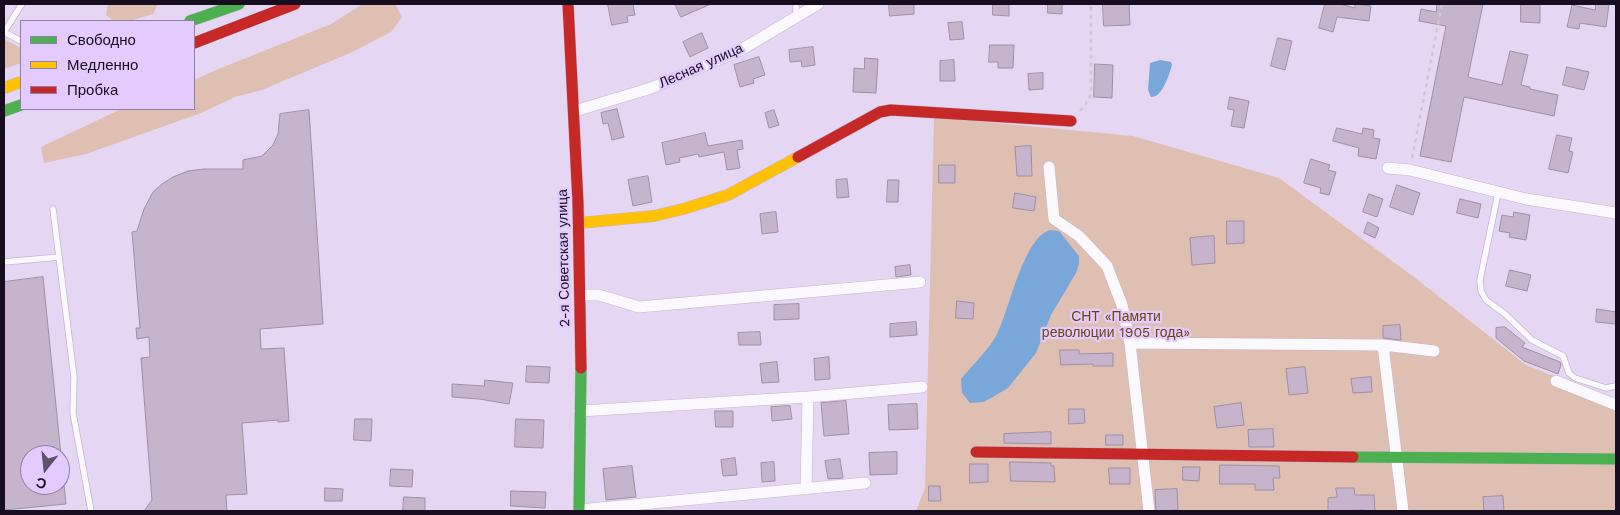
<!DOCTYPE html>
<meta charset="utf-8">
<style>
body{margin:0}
#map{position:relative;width:1620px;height:515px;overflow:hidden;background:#e5d7f3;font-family:"Work Sans",sans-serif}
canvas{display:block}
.frame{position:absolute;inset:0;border:5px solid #160d1f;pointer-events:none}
.legend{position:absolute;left:20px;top:20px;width:175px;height:90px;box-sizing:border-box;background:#e4cbff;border:1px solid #927fa5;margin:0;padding:6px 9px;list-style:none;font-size:15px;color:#160d1f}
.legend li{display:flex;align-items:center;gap:10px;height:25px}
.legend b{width:25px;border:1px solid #927fa5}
.north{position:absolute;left:20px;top:445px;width:50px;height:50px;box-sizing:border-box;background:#e4cbff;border:1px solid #927fa5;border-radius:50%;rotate:196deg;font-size:14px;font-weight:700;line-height:20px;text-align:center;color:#160d1f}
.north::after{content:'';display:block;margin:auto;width:18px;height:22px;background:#5e5469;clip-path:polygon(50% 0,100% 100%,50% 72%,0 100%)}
</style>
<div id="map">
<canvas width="1620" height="515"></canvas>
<div class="frame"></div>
<ul class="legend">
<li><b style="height:6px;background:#4caf50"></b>Свободно</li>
<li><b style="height:6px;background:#ffc107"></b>Медленно</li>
<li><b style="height:6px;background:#c62828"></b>Пробка</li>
</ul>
<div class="north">С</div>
</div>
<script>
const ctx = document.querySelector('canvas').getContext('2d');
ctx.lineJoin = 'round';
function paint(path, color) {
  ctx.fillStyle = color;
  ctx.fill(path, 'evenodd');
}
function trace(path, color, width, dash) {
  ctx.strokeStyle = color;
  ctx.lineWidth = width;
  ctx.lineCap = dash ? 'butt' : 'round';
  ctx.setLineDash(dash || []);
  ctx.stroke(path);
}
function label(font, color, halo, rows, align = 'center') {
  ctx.font = font + ' "Work Sans",sans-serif';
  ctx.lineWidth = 4.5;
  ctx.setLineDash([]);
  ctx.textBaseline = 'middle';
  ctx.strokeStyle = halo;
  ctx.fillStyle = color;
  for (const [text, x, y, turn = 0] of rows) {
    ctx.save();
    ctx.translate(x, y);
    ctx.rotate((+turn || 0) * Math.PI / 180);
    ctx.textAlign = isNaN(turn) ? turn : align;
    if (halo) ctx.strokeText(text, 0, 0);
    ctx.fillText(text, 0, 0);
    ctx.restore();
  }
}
const green = new Path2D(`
 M108 4H158L153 14 130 21H114L106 15Z
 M363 4H395L402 17 391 32 350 53 262 90 235 97 201 113 86 154 44 163 41 147 121 109H194V80L216 70 331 24Z
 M4 39 21 48V63L4 69Z
 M934 117 1133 136 1279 178 1414 277 1526 365 1616 401V511H916L925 488Z`);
const water = new Path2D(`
 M1160 60 1171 62 1172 65C1169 75 1162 98 1151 97L1148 90 1150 63Z
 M1050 230 1059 231 1079 256V264L1076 273 1051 315 1036 353 1008 388 984 402 970 403 962 393 961 379C971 367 991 347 997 334 1010 309 1023 238 1050 230Z`);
const building = new Path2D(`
 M608 4H633L635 15 627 16 628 22 612 25Z
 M675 4H711L681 17Z
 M889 4H914V14L890 16Z
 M993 4H1009V16L993 15Z
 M1048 4H1062V14L1048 13Z
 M1103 4H1129L1130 25 1104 26Z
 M1325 4H1340L1355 8V4L1371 6 1369 21 1337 17 1333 32 1319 28Z
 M1437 4H1483L1468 77 1502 85 1510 51 1528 55 1521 85 1530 87V89L1558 95 1554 116 1464 97 1451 162 1420 156 1446 26 1419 21 1421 9 1436 12Z
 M1521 4H1540V23L1521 22Z
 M1596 4H1609L1606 27 1580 23 1579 29 1567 27 1572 5 1595 10Z
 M962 22 964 39 950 40 948 23Z
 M702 33 708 48 690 57 683 42Z
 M1278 38 1292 41 1285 70 1271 66Z
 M990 45H1014L1013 68H998V62H989Z
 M813 47 815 65 802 67 801 61 790 62 789 50Z
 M759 57 765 75 753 79 754 83 740 87 734 65Z
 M865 58 878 59 876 93 853 92 854 68 864 69Z
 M954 60 955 81H940V61Z
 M1095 64 1113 65 1112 98 1094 97Z
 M1567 67 1589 72 1584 90 1563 85Z
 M1043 73V89L1029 90 1028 74Z
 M1230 97 1249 101 1244 128 1231 126 1234 110 1228 109Z
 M617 109 624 137 612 140 608 123 603 124 601 113Z
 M309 110 323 324 260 329 261 349 284 348 289 421 278 422V420L242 423 247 494 226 495 227 511H144L152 500 141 358 150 357 149 337 137 339 136 328H140L132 232 137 231 144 209 153 192 162 184 173 177 188 171 204 169H243V160L262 156 273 145 278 134 280 114Z
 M774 110 779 125 769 128 765 113Z
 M1337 128 1362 134 1363 128 1374 130 1373 138 1380 139 1376 159 1358 156 1359 148 1333 141Z
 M705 133 708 146 742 140 743 149 737 150 740 168 727 170 724 152 699 157 698 154 679 158 680 162 666 165 662 143Z
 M1557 135 1572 138 1569 151 1573 152 1568 173 1549 169Z
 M1031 146 1032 176H1017L1015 147Z
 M1311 159 1330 165 1328 170 1336 172 1329 195 1320 193 1321 188 1304 183Z
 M939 165H955V183H939Z
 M648 176 652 202 633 206 628 180Z
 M847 179 849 197 837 198 836 180Z
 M888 180H899L898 202H887Z
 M1397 185 1420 193 1413 215 1390 207Z
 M1015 193 1036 197 1034 211 1013 208Z
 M1369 194 1383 199 1377 217 1363 212Z
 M1460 199 1481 204 1478 218 1457 213Z
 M776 212 778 232 762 234 760 214Z
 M1514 212 1530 215 1526 240 1509 237 1510 233 1499 231 1502 215 1513 217Z
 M1227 221H1244V243L1227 244Z
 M1368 222 1379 228 1375 238 1364 233Z
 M1214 236 1215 263 1192 265 1190 238Z
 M910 265 911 275 896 277 895 267Z
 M1510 270 1531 275 1527 291 1506 286Z
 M43 277 61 455H30V485H64L66 504 4 510V282Z
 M957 301 974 303 973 319 956 318Z
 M799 304V319L774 320V305Z
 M1597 309 1616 312V324L1596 322Z
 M916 322 917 335 890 337V324Z
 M1400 325 1401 340 1383 338V326Z
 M1505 327 1525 343 1522 347 1560 362 1561 365 1558 374 1524 361 1496 338V328Z
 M760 332 761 345H739L738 333Z
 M1060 350H1079V354L1113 353V366H1093V364L1061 365Z
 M829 357 830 379 815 380 814 359Z
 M777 362 779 382 762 383 760 364Z
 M527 366 550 367 549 383 526 382Z
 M1305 367 1308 393 1289 395 1286 369Z
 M1371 377 1372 392 1353 393 1351 379Z
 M485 380 513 383 509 404 479 399 452 397V384L484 386Z
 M846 401 849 434 824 436 821 403Z
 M1241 403 1244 425 1217 428 1214 407Z
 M917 404 918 429 889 430 888 405Z
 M790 406 792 419 772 421 771 407Z
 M1069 409H1084L1085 423 1069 424Z
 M715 411H733V427H716Z
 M355 419H372L371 441 354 440Z
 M516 419 544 420 543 448 515 447Z
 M1273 429 1274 447H1249L1248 430Z
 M1051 432V444L1004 443V434Z
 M1106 435H1123V445H1106Z
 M897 452V474L870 475 869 453Z
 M735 458 737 475 723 476 721 460Z
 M840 459 843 478 828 479 825 461Z
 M774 462 775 481 762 482 761 463Z
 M1010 462 1051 463V466H1054L1055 482 1011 481Z
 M970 464H988V482L970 483Z
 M1220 465 1279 466 1280 478H1273L1274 490H1255V484H1220Z
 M632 466 636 497 606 500 603 469Z
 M1183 467H1200L1199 481 1183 480Z
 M1109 468H1130V484H1110Z
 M391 469 413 470 412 487 390 486Z
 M929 486H940L941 501H929Z
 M325 488 343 489 342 501H325Z
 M1336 488H1354L1355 495H1374L1375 511H1364V510L1328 511V498L1337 497Z
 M1177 489 1178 510 1156 511 1155 490Z
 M511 491 546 492 545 508 511 506Z
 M1503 496 1504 511H1484L1483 497Z
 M404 497 425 498V511H403Z`);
const path = new Path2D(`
 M1080 111 1088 101 1091 94V4
 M1412 158 1442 4`);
const lane = new Path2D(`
 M796 4V17
 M4 32 22 4
 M4 32 21 41
 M1498 193 1480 280 1481 291 1486 300 1505 314 1532 340 1563 356 1569 373 1575 378 1606 388 1616 386
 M53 209 74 377 73 413 91 511
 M4 262 59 257`);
const street = new Path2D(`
 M575 111 651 88 739 51 818 4
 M1049 167 1054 219 1079 236 1107 266 1122 305 1130 343 1149 511
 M1388 168 1410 170 1526 199 1616 213
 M580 295H599L639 307 920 282
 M1130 343 1383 345 1434 351
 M1383 345 1403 511
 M1556 381 1616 405
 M580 411 808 397 922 387
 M806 489 808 397
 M579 510 865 483`);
const fast = new Path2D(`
 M190 21 239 4
 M4 111 21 105
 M1353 457 1616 459
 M579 511 581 368`);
const slow = new Path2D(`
 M4 88 21 82
 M579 223 654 216 683 209 728 195 798 157`);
const jam = new Path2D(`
 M568 4 578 203 581 368
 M194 43 295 4
 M798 157 880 112 891 110 1071 121
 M976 452 1353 457`);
const streetNames = [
 ["Лесная улица",701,66,-24],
 ["2-я Советская улица",564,258,-91]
];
const parkNames = [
 ["СНТ «Памяти",1116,317],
 ["революции 1905 года»",1116,333]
];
paint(green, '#dfbfb2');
paint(water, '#7aa7da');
paint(building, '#c6b3cc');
trace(building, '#9e90a3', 1);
trace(lane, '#c2b7cd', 7);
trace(street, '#c2b7cd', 12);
trace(fast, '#c2b7cd', 12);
trace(slow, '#c2b7cd', 12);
trace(jam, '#c2b7cd', 12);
trace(path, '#ccc8d0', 2.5, [4, 4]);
trace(lane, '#fbf9fd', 5.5);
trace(street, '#fbf9fd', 11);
trace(fast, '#4caf50', 11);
trace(slow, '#ffc107', 11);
trace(jam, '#c62828', 11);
label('14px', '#160d1f', '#e4cbff', streetNames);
label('14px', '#6e440d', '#e4cbff', parkNames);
</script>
